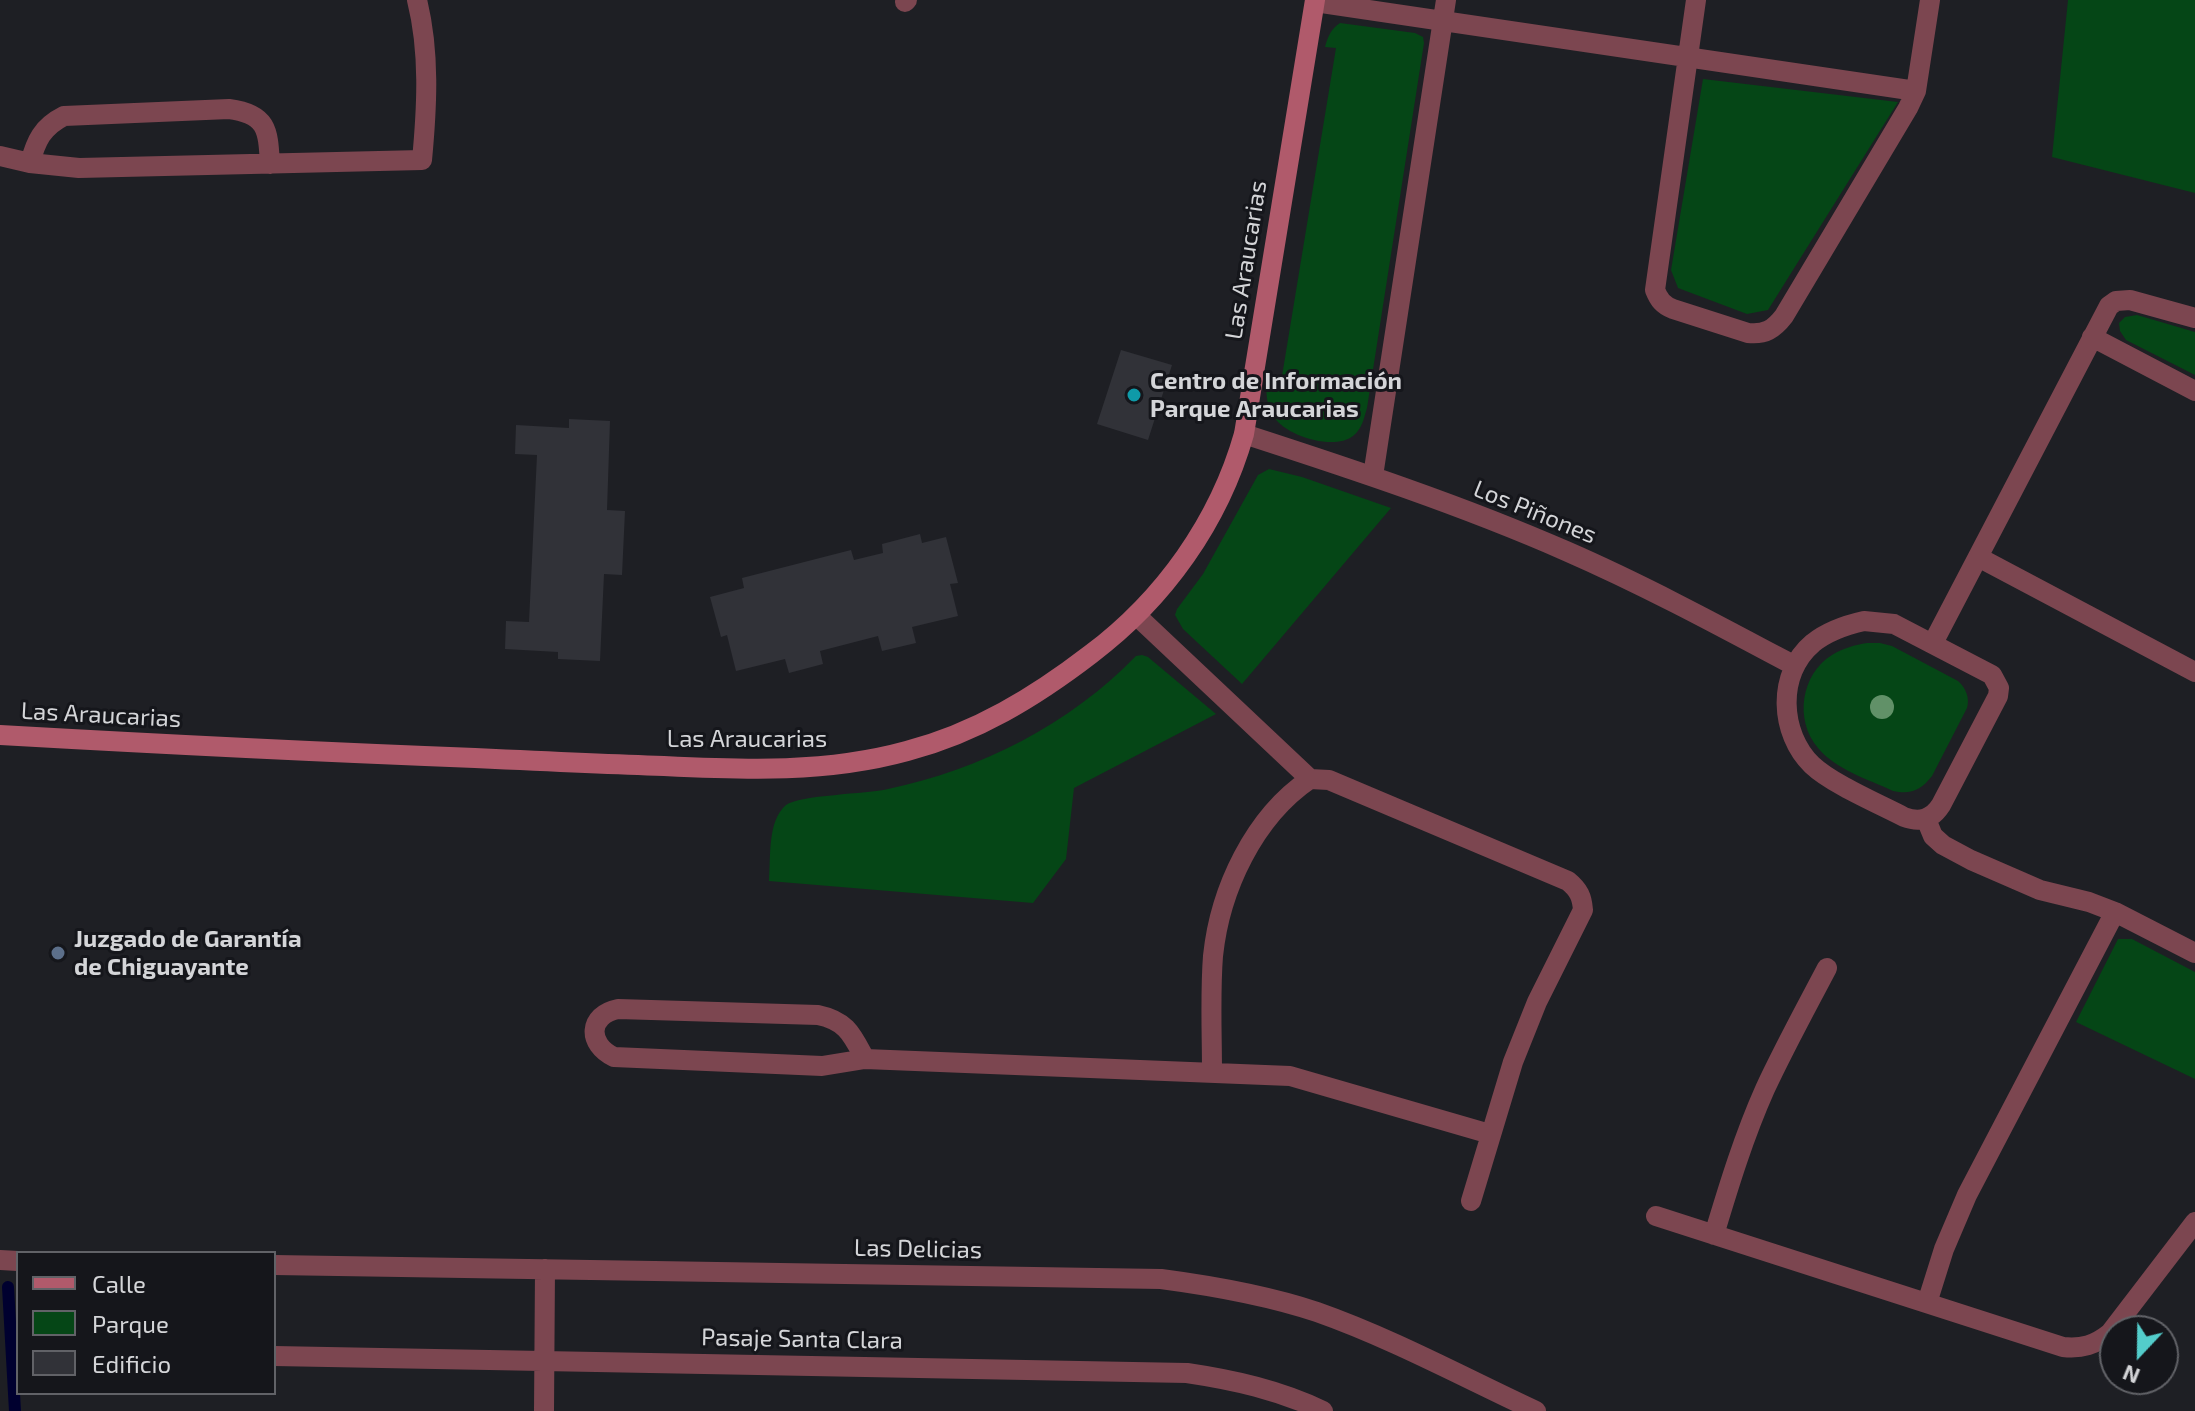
<!DOCTYPE html>
<meta charset="utf-8">
<style>
body{margin:0}
#map{position:relative;width:2195px;height:1411px;overflow:hidden;background:#1e1f24;font-family:"Exo 2",sans-serif}
canvas{display:block}
.legend{position:absolute;left:16px;top:1251px;width:260px;height:144px;box-sizing:border-box;background:#15161b;border:2px solid #616267;margin:0;padding:10px 14px;list-style:none;font-size:24px;color:#d4d5d8}
.legend li{display:flex;align-items:center;gap:16px;height:40px}
.legend b{width:40px;border:2px solid #616267}
.north{position:absolute;left:2099px;top:1315px;width:80px;height:80px;box-sizing:border-box;background:#15161b;border:2px solid #616267;border-radius:50%;rotate:202deg;font-size:22px;font-weight:700;line-height:32px;text-align:center;color:#d4d5d8}
.north::after{content:'';display:block;margin:auto;width:28px;height:36px;background:#53cdcb;clip-path:polygon(50% 0,100% 100%,50% 72%,0 100%)}
</style>
<div id="map">
<canvas width="2195" height="1411"></canvas>
<ul class="legend">
<li><b style="height:10px;background:#b05a6b"></b>Calle</li>
<li><b style="height:22px;background:#054616"></b>Parque</li>
<li><b style="height:22px;background:#313238"></b>Edificio</li>
</ul>
<div class="north">N</div>
</div>
<script>
const ctx = document.querySelector('canvas').getContext('2d');
ctx.lineJoin = 'round';
function paint(path, color) {
  ctx.fillStyle = color;
  ctx.fill(path, 'evenodd');
}
function trace(path, color, width, dash) {
  ctx.strokeStyle = color;
  ctx.lineWidth = width;
  ctx.lineCap = dash ? 'butt' : 'round';
  ctx.setLineDash(dash || []);
  ctx.stroke(path);
}
function label(font, color, halo, rows, align = 'center') {
  ctx.font = font + ' "Exo 2",sans-serif';
  ctx.lineWidth = 6;
  ctx.setLineDash([]);
  ctx.textBaseline = 'middle';
  ctx.strokeStyle = halo;
  ctx.fillStyle = color;
  for (const [text, x, y, turn = 0] of rows) {
    ctx.save();
    ctx.translate(x, y);
    ctx.rotate((+turn || 0) * Math.PI / 180);
    ctx.textAlign = isNaN(turn) ? turn : align;
    if (halo) ctx.strokeText(text, 0, 0);
    ctx.fillText(text, 0, 0);
    ctx.restore();
  }
}
const green = new Path2D(`
 M2068 0H2195V193L2052 157Z
 M1340 23 1415 33 1423 37 1424 43 1367 408C1364 418 1362 429 1353 436 1334 451 1286 436 1274 417 1265 404 1266 389 1267 374L1282 376 1336 48 1325 47C1328 36 1331 29 1340 23Z
 M1703 79 1898 102 1768 310 1747 314 1678 288 1671 270Z
 M2137 315 2195 332V375L2126 340 2120 331 2119 323 2125 317Z
 M1269 469 1302 477 1391 508 1242 684 1183 629 1175 615 1177 609 1203 574 1258 475Z
 M1867 643H1880L1892 646 1958 681C1966 688 1970 698 1967 708L1932 776C1921 790 1911 795 1893 791 1868 779 1836 770 1818 748 1794 720 1801 674 1832 655 1843 648 1855 645 1867 643Z
 M1142 655 1148 657 1216 714 1074 788 1066 859 1033 903 769 881C771 858 767 821 786 805 799 795 867 794 888 789 980 770 1070 724 1136 656Z
 M2118 939H2132L2195 972V1079L2076 1022Z`);
const stream = new Path2D(`
 M8 1287 15 1411`);
const building = new Path2D(`
 M1121 350 1172 365 1148 440 1097 424Z
 M569 419 610 421 607 510 625 511 622 575 604 574 600 661 558 659V652L505 649 506 621 529 622 537 455 515 454 516 425 569 428Z
 M920 534 922 543 946 537 958 583 950 584 958 616 912 627 916 643 882 651 878 636 820 651 823 664 789 673 785 659 736 671 727 635 721 637 710 597 744 588 742 578 851 550 854 560 883 553 882 544Z`);
const lane = new Path2D(`
 M905 2 907 0`);
const street = new Path2D(`
 M1696 0 1655 290C1659 300 1663 305 1673 309L1748 333C1765 335 1774 329 1784 316L1908 108 1916 91 1930 0
 M1315 2 1916 91
 M0 156 30 163 79 168 422 160C427 107 430 52 417 0
 M30 163C36 141 42 127 64 116L229 109C268 114 268 131 270 164
 M2092 337 2195 391
 M1244 434C1352 469 1461 505 1566 551 1644 585 1720 626 1795 666
 M1373 476 1446 0
 M1978 557 2195 672
 M1137 616 1310 779 1329 780 1568 881C1579 890 1582 897 1583 910L1537 1002 1513 1062 1471 1201
 M1864 621 1894 624 1992 675 1999 688 1998 696 1941 805C1932 819 1920 823 1904 817 1879 804 1832 784 1812 765 1780 734 1776 674 1813 643 1828 631 1846 625 1864 621Z
 M1933 643 2109 306 2116 301 2130 300 2195 318
 M1926 819 1933 836 1943 845 1971 860 2040 890 2089 902 2115 912 2195 953
 M865 1059C852 1035 847 1021 818 1015L618 1009C588 1015 587 1044 614 1057L822 1066 865 1059 1290 1076 1490 1134
 M1212 1072C1212 1033 1210 994 1213 956 1220 889 1254 817 1310 779
 M1656 1216 2063 1347C2082 1349 2095 1345 2110 1333L2195 1222
 M1714 1235C1729 1185 1744 1136 1765 1089 1784 1048 1806 1008 1827 968
 M0 1260 18 1261
 M274 1265 1161 1279C1214 1286 1266 1295 1317 1312 1391 1338 1465 1378 1536 1411
 M1927 1303 1944 1249 1967 1195 2115 912
 M274 1356 1187 1373C1234 1380 1279 1390 1323 1411
 M544 1411 545 1269`);
const secondary = new Path2D(`
 M0 735C158 744 317 752 475 758 538 761 601 764 664 766 746 770 827 773 907 751 976 733 1035 697 1091 654 1164 599 1219 522 1244 434L1315 0`);
const trees = [
 [1882,707]
];
const markers = [
 [1134,395,8,"#0f9aa8"],
 [58,953,8,"#5c6f8a"]
];
const streetNames = [
 ["Las Araucarias",1246,260,-81],
 ["Los Piñones",1535,512,22],
 ["Las Araucarias",101,715,3],
 ["Las Araucarias",747,739],
 ["Las Delicias",918,1249,1],
 ["Pasaje Santa Clara",802,1339,1]
];
const poiNames = [
 ["Centro de Información",1150,381],
 ["Parque Araucarias",1150,409],
 ["Juzgado de Garantía",74,939],
 ["de Chiguayante",74,967]
];
paint(green, '#054616');
trace(stream, '#00002f', 12);
paint(building, '#313238');
trace(lane, '#7c4650', 20);
trace(street, '#7c4650', 20);
trace(secondary, '#b05a6b', 20);
ctx.fillStyle = '#619168';
for (const [x, y] of trees) {
  ctx.beginPath();
  ctx.arc(x, y, 12, 0, 2 * Math.PI);
  ctx.fill();
}
for (const [x, y, r, color] of markers) {
  const dot = new Path2D();
  dot.arc(x, y, r, 0, 2 * Math.PI);
  ctx.fillStyle = color;
  ctx.fill(dot);
  trace(dot, '#15161b', 3);
}
label('24px', '#d4d5d8', '#15161b', streetNames);
label('bold 24px', '#d4d5d8', '#15161b', poiNames, 'left');
</script>
